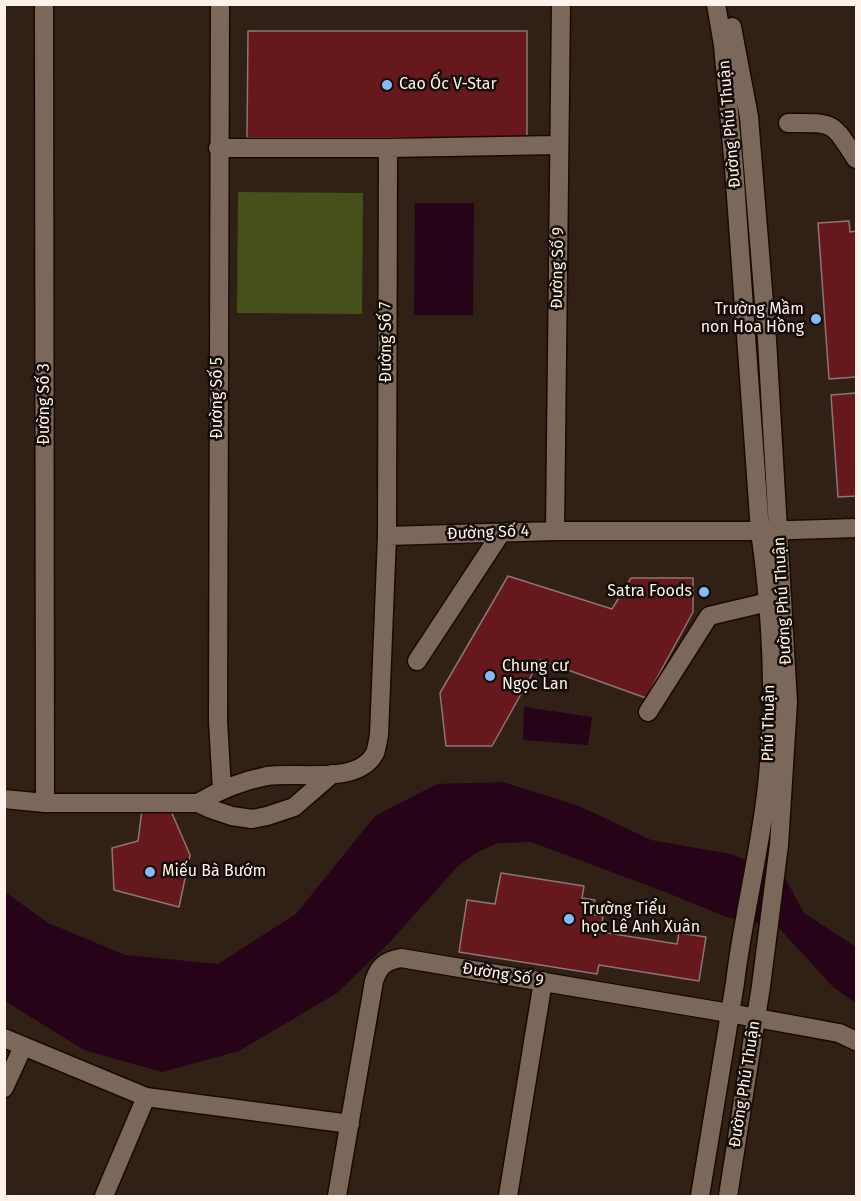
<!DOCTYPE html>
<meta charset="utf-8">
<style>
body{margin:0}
#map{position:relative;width:861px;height:1201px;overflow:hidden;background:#312015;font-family:"Fira Sans",sans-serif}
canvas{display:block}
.frame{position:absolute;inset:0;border:6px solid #fef2ea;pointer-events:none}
</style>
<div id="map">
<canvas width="861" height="1201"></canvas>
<div class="frame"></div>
</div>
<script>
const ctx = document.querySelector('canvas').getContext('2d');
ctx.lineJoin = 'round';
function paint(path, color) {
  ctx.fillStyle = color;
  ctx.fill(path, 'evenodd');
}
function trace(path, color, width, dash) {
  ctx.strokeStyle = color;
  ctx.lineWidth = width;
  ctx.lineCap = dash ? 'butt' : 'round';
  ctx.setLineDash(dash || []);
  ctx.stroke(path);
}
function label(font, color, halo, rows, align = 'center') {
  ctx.font = font + ' "Fira Sans",sans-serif';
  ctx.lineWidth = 5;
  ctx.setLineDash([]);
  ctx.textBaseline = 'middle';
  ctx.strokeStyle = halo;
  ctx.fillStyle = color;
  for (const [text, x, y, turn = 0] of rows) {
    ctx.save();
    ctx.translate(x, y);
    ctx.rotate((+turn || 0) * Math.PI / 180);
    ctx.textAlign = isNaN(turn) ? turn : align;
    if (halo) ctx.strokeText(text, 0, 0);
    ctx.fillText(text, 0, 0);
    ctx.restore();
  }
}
const green = new Path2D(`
 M238 192 363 193 362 314 237 313Z`);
const water = new Path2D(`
 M415 203H474L473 315H414Z
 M524 707 592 717 588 745 523 740Z
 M503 782 579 806 651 840 731 854 784 876 804 913 856 947V1003L833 987 778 927 727 917 665 892 531 842 498 843 476 853 457 867 389 943 337 993 239 1051 162 1072 84 1050 5 1001V892L48 923 125 955 218 964 296 914 375 816 437 784Z`);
const building = new Path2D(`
 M248 31H527V138H247Z
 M849 221 850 232 856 231V377L829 379 818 223Z
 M856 393V496L838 497 831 395Z
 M508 576 612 609 631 578H693V612L646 698 540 660 492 746H446L440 693Z
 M142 809 171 811 190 855 179 907 114 890 112 848 138 841Z
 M501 873 584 886 582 898 595 900 592 915 603 916 601 932 677 944 679 933 706 937 699 981 599 965 597 974 459 952 467 900 495 904Z`);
const minor = new Path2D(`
 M44 4 45 803
 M220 4 218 721 222 790
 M788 123C834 123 831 120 856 159
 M218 148H388L559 145
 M555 531 561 4
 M387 536 555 531H760L856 528
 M417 661 501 533
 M648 712 709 616 768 602
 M4 799 45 803H198L211 809 232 816 252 819 267 816 294 807 332 774
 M198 803C219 790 242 781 267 776 297 771 358 786 375 753 377 748 378 740 379 735L387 536 388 148
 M4 1038 146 1097 350 1124
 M4 1088 23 1047
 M104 1196 146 1097
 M337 1196 374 981C379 966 385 961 401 958L729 1013 839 1033 856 1041
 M508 1196 543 981
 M700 1196 735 983C743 914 762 846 768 776 776 697 771 610 760 531L734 168 723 45 716 4
 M728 1196 761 986 779 845 788 702 767 340 749 117 732 27`);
const markers = [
 [387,85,6,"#85bbfb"],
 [816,319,6,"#85bbfb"],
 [704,592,6,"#85bbfb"],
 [490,676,6,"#85bbfb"],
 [150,872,6,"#85bbfb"],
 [569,919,6,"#85bbfb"]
];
const poiNames = [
 ["Cao Ốc V-Star",399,85],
 ["Trường Mầm",804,310,"right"],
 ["non Hoa Hồng",804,328,"right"],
 ["Satra Foods",692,592,"right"],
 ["Chung cư",502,667],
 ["Ngọc Lan",502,685],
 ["Miếu Bà Bướm",162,872],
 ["Trường Tiểu",581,910],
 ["học Lê Anh Xuân",581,928]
];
const streetNames = [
 ["Đường Phú Thuận",730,124,-95],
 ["Đường Số 9",558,268,-89],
 ["Đường Số 7",387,342,-90],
 ["Đường Số 5",218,398,-90],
 ["Đường Số 3",45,404,-90],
 ["Đường Số 4",488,533,-2],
 ["Đường Phú Thuận",783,601,-93],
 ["Phú Thuận",769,723,-89],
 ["Đường Số 9",503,975,9],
 ["Đường Phú Thuận",745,1084,-81]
];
paint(green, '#46501a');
paint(water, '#260316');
paint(building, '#66181c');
trace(building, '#8e7573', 1.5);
trace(minor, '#180a02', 21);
trace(minor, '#7c685b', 18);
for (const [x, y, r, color] of markers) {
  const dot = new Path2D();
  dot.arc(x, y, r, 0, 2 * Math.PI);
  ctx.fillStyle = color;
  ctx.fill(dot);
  trace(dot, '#130c07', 2);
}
label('16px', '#fef2ea', '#130c07', poiNames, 'left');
label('16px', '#fef2ea', '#130c07', streetNames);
</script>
